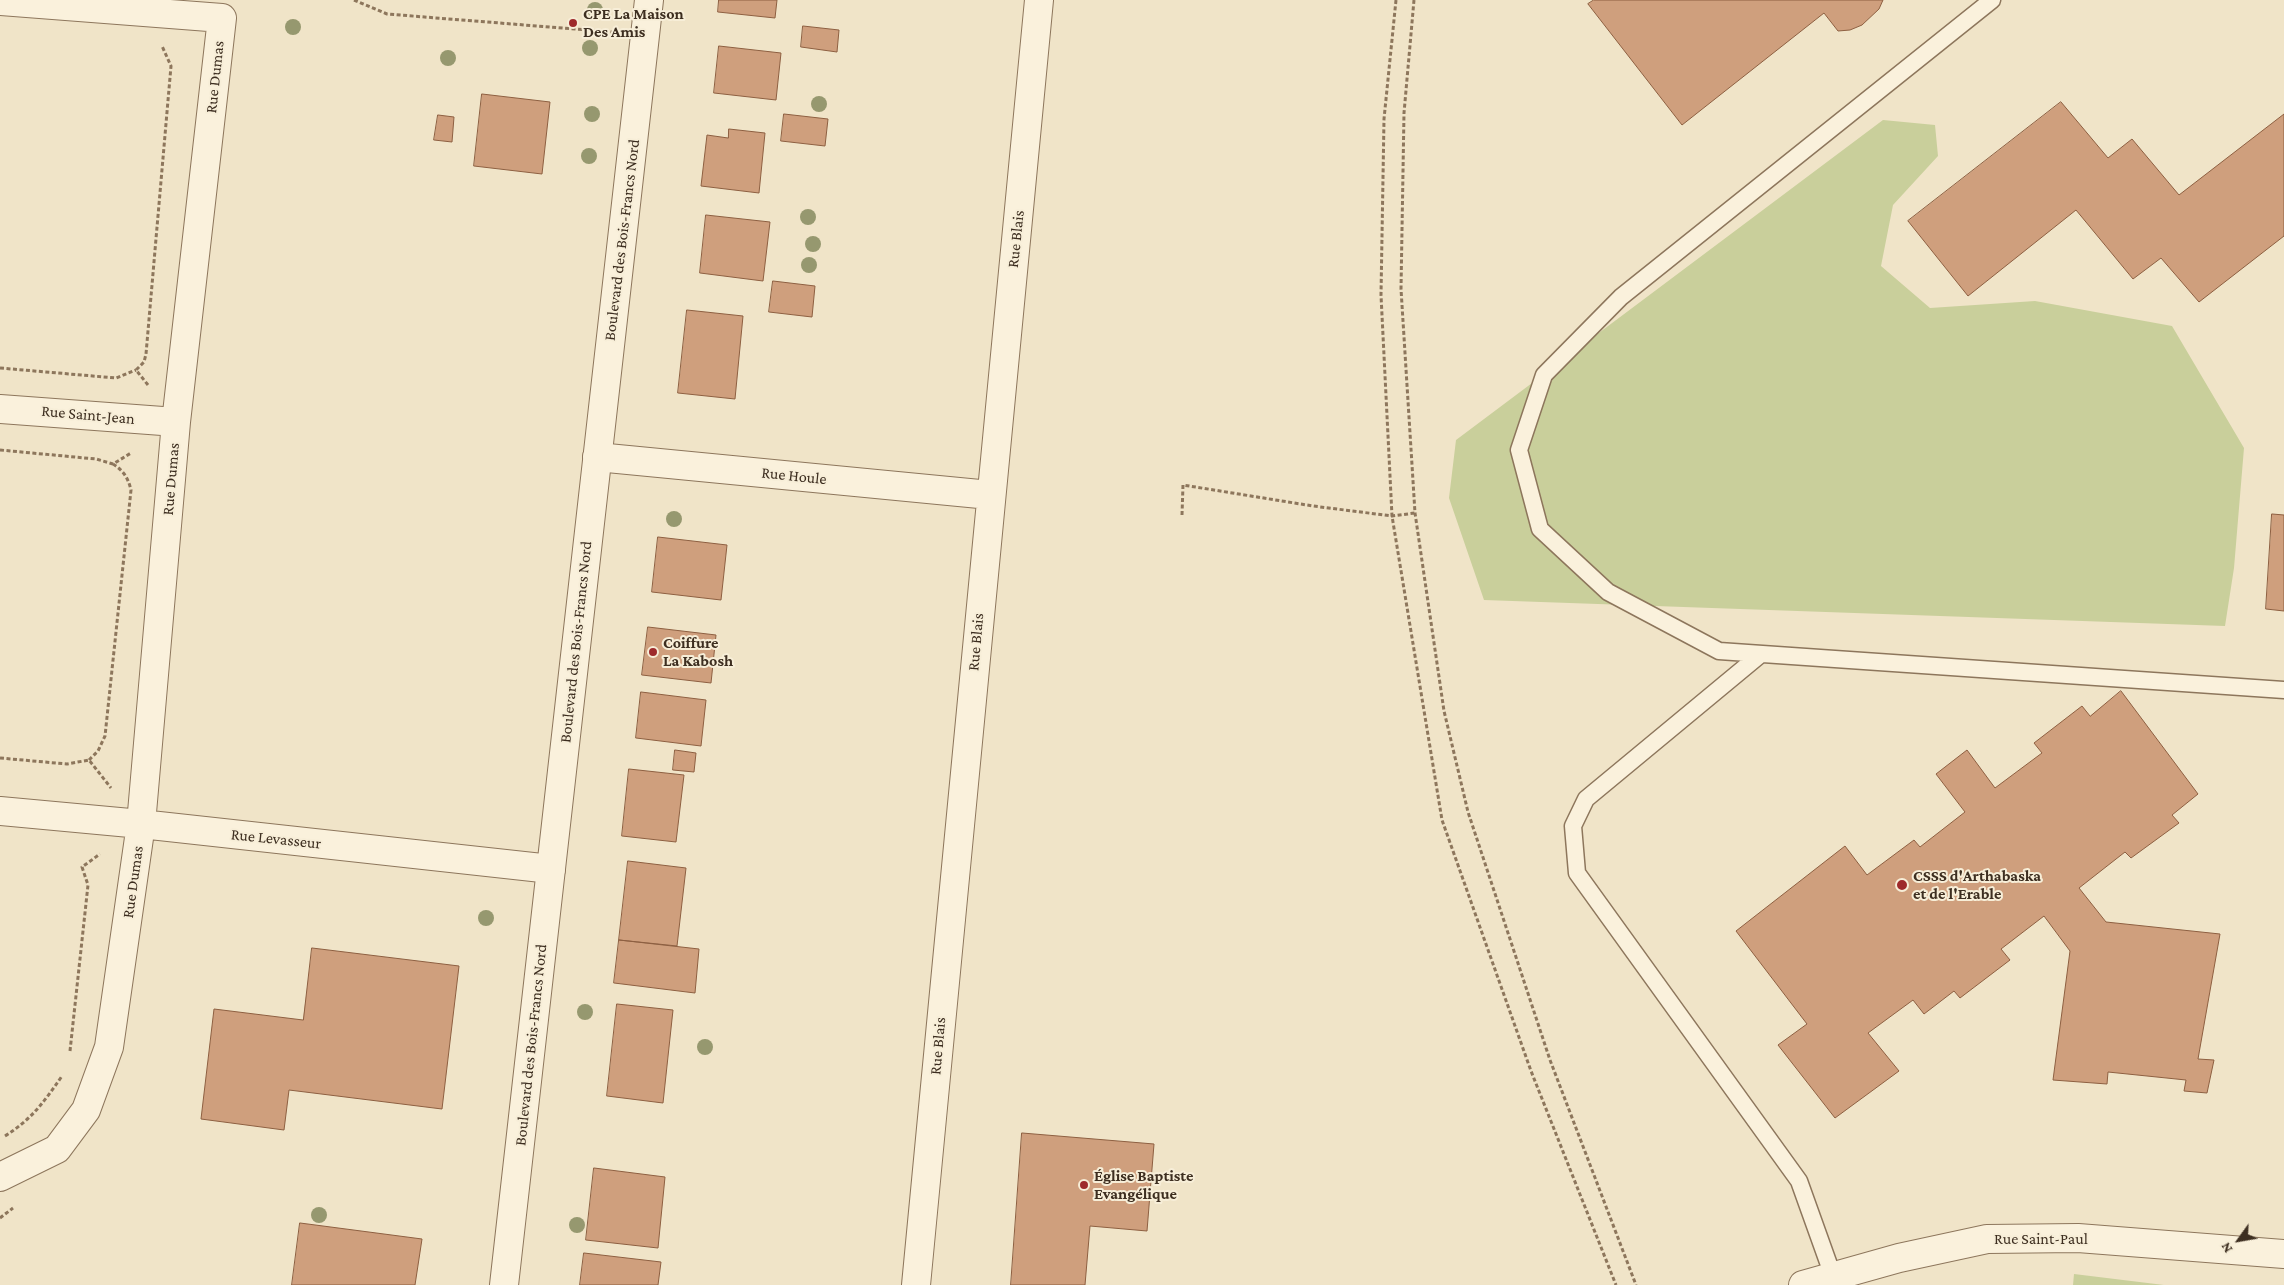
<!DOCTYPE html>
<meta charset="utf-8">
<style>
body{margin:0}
#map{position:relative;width:2284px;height:1285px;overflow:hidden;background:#f0e4c8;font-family:"Crimson Pro",serif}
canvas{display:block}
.north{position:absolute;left:2214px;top:1215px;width:50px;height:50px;-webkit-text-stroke:4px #f7eed8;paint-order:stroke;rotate:238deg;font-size:14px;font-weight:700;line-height:20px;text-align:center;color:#3d2e20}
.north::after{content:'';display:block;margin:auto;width:18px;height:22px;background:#3d2e20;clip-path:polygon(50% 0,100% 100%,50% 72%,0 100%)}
</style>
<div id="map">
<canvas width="2284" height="1285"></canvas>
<div class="north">N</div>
</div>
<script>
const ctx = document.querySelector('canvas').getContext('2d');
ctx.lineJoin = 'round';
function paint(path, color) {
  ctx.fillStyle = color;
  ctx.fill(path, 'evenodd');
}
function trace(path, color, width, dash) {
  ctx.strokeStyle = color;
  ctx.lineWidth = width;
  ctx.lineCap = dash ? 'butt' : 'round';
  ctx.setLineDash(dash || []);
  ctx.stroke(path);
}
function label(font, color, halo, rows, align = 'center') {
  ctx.font = font + ' "Crimson Pro",serif';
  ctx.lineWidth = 4;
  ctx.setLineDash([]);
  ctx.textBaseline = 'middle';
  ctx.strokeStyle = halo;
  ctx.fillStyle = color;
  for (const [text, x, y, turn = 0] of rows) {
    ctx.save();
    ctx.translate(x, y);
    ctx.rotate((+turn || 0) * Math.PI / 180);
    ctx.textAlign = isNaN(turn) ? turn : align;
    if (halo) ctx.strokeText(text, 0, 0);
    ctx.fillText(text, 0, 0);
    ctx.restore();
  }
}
const green = new Path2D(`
 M1883 120 1935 125 1938 156 1893 205 1881 266 1930 308 2035 301 2172 326 2244 448 2234 568 2225 626 1484 600 1449 498 1456 440Z
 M2074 1274 2164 1285H2073Z`);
const building = new Path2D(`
 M719 0H777L775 18 718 12Z
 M1594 0H1883L1879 9 1862 25 1850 30 1838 31 1824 13 1682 125 1588 4Z
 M803 26 839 30 837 52 801 47Z
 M719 46 781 53 776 100 714 93Z
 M482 94 550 102 542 174 474 166Z
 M2061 102 2108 158 2132 139 2179 195 2284 114V236L2199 302 2161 258 2133 279 2076 210 1968 296 1908 221Z
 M784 114 828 119 825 146 781 141Z
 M438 115 454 117 452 142 434 140Z
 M729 129 765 133 759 193 701 186 707 135 728 138Z
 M706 215 770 222 763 281 700 273Z
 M773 281 815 286 812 317 769 312Z
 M687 310 743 316 735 399 678 393Z
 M2272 514 2284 515V611L2266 609Z
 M658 537 727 545 721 600 652 592Z
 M648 627 716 635 711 683 642 675Z
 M2121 691 2198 794 2172 815 2179 823 2131 858 2125 852 2079 888 2106 922 2220 934 2198 1059 2214 1060 2207 1093 2184 1091 2186 1080 2108 1072 2107 1084 2053 1080 2070 951 2044 916 2001 949 2010 960 1960 998 1954 991 1924 1014 1913 1000 1868 1033 1899 1071 1835 1118 1778 1045 1807 1024 1736 931 1845 846 1867 875 1914 840 1920 847 1965 812 1936 774 1967 750 1995 788 2042 753 2034 743 2082 706 2090 716Z
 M641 692 706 700 701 746 636 738Z
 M675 750 696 753 694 772 673 770Z
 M629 769 684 775 676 842 622 836Z
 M628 861 686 868 677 946 619 940Z
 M619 940 699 949 695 993 614 983Z
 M312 948 459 966 442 1109 289 1090 284 1130 201 1119 214 1009 303 1020Z
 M617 1004 673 1010 663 1103 607 1096Z
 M1022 1133 1154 1144 1147 1231 1090 1226 1085 1285H1011Z
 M594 1168 665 1177 658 1248 586 1240Z
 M300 1223 422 1239 415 1285H292Z
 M584 1253 661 1262 658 1285H580Z`);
const path = new Path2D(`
 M354 0 387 14 612 32
 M1396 0 1384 119 1381 295 1392 516 1442 820 1531 1071 1616 1285
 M1414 0 1404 113 1401 289 1415 513 1444 711 1468 812 1550 1060 1636 1285
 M0 368 116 378 136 370
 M148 385 136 370 144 362 146 354 171 66 162 46
 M0 450 96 459 113 464 131 453
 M1182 515 1183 485 1313 506 1392 516 1415 513
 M0 758 67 764 89 760 111 788
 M89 760 98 751 105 736 131 490C128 478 124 471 113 464
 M70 1051 88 885 82 867 100 854
 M5 1136C32 1119 44 1102 62 1076
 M0 1218 13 1208`);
const service = new Path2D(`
 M1992 0 1621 297 1544 375 1519 450 1540 529 1608 592 1719 651 2284 690
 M1761 654 1586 799 1573 826 1577 873 1799 1181 1833 1276`);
const minor = new Path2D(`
 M0 1 222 18 176 422 141 824 109 1047 86 1110 57 1149 0 1177
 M0 409 176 422
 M597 457 990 495
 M0 811 141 824 551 869
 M916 1285 1039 0
 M1803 1285 1899 1258 1987 1239 2078 1238 2284 1254`);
const tertiary = new Path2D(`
 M504 1285 649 0`);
const trees = [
 [595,10],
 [293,27],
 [590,48],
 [448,58],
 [819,104],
 [592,114],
 [589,156],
 [808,217],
 [813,244],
 [809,265],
 [674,519],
 [486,918],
 [585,1012],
 [705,1047],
 [319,1215],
 [577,1225]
];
const markers = [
 [573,23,5,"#9e2a2b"],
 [653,652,5,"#9e2a2b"],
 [1902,885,6,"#9e2a2b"],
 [1084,1185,5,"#9e2a2b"]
];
const poiNames = [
 ["CPE La Maison",583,14],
 ["Des Amis",583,32],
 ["Coiffure",663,643],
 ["La Kabosh",663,661],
 ["CSSS d'Arthabaska",1913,876],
 ["et de l'Erable",1913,894],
 ["Église Baptiste",1094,1176],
 ["Evangélique",1094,1194]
];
const streetNames = [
 ["Rue Dumas",215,77,-84],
 ["Rue Blais",1016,239,-84],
 ["Boulevard des Bois-Francs Nord",622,240,-83],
 ["Rue Saint-Jean",88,415,5],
 ["Rue Houle",794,476,6],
 ["Rue Dumas",171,479,-85],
 ["Boulevard des Bois-Francs Nord",576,642,-84],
 ["Rue Blais",976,642,-85],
 ["Rue Levasseur",276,839,6],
 ["Rue Dumas",133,882,-82],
 ["Boulevard des Bois-Francs Nord",531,1045,-84],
 ["Rue Blais",938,1046,-85],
 ["Rue Saint-Paul",2041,1239]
];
paint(green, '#c9cf9b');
paint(building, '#cf9f7d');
trace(building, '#8d5f41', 1);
trace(service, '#8d765c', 19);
trace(minor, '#8d765c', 30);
trace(tertiary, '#8d765c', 30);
trace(path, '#8d765c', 3, [4, 2.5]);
trace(service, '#faf1dc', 16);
trace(minor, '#faf1dc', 28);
trace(tertiary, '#faf1dc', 28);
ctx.fillStyle = '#96986f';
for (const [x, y] of trees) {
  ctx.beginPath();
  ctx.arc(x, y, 8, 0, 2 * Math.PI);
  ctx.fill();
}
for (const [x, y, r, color] of markers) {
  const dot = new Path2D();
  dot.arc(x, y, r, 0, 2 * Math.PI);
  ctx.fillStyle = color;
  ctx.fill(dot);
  trace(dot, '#f7eed8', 2);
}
label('bold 16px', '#3d2e20', '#f7eed8', poiNames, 'left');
label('16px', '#3d2e20', '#f7eed8', streetNames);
</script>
